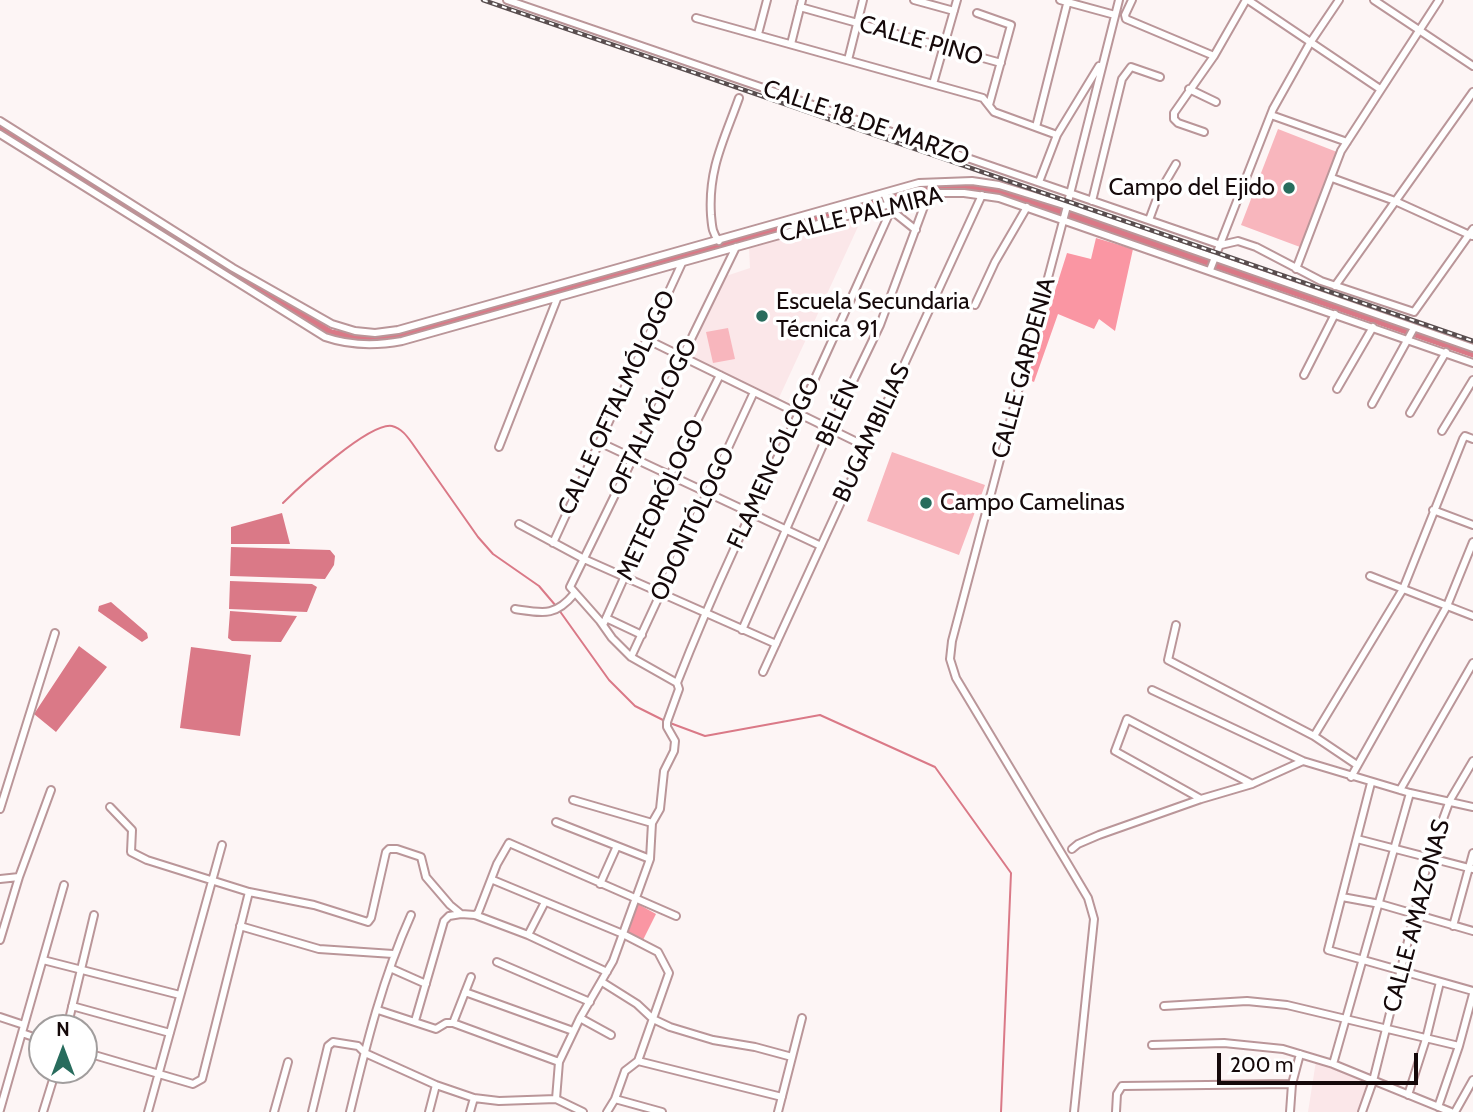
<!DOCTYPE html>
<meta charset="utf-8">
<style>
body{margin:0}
#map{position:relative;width:1473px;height:1112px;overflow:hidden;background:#fdf5f5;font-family:Cabin,sans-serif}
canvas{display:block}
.north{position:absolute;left:28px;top:1014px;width:70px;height:70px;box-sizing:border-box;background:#fff;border:2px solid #a19d9d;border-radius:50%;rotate:0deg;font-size:19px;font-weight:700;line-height:28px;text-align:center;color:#15090a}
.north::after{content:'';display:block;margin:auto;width:24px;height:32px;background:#286c5d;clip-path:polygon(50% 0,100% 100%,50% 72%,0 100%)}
.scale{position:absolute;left:1217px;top:1053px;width:201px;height:32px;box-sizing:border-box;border:4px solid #15090a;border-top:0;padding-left:9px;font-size:21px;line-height:24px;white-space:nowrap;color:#15090a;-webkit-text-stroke:5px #fff;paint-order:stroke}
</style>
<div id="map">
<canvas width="1473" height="1112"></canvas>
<div class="north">N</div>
<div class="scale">200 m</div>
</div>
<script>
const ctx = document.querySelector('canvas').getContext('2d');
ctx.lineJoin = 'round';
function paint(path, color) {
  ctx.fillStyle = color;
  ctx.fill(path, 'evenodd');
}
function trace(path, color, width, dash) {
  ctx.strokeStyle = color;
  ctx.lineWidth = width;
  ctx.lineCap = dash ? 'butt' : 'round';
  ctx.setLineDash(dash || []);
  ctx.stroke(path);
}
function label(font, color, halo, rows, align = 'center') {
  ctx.font = font + ' Cabin,sans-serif';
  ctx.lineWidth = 7;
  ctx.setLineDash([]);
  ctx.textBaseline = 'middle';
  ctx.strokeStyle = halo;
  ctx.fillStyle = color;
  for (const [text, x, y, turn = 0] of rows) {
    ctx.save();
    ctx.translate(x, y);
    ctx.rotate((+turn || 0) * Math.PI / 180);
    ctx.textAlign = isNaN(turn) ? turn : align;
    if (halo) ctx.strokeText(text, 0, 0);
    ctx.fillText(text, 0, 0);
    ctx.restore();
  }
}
const built = new Path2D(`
 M862 218 778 400 688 355 726 276 750 268 749 248Z
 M1316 1061 1370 1082 1358 1112H1308Z`);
const green = new Path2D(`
 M1278 129 1337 152 1300 247 1241 225Z
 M728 328 735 359 713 363 706 332Z
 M892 452 985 485 959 555 867 521Z`);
const forest = new Path2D(`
 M1096 238 1133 249 1115 331 1099 319 1094 329 1058 314 1034 382 1027 379 1067 253 1091 259Z
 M638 904 656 914 643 940 628 933Z`);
const water = new Path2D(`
 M282 513 290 544H231V527Z
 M231 547 330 550 335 556 334 565 325 579 230 576Z
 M230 581 312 584 317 587 307 612 229 609Z
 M111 602 147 633 148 638 142 642 98 611 99 606Z
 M230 611 297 616 281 642 232 641 228 638Z
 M79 646 107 667 56 732 34 714Z
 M191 647 251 655 240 736 180 728Z`);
const stream = new Path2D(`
 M283 503C300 486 370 422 392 426 401 428 407 436 412 443L478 537 493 554 539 586 556 606
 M559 610 609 680 635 706 665 721
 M670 723 705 736 820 715 935 767 1011 873 1001 1112`);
const canal = new Path2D(`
 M0 126 201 251
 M229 269 331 333 375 340 409 334 925 189C951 185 975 187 1001 191L1473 354`);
const minor = new Path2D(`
 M507 0 1221 245 1238 241 1256 247 1321 281 1414 312 1473 229
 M914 0 954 11
 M1060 0 1115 15
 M1132 0 1125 15 1126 19 1214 56
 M1248 0 1380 89
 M1374 0 1473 66
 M800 7 1001 63
 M977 13 1011 25 989 105
 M696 18 983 98 994 112 1057 135
 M758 34 767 0
 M791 44 802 0
 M848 60 863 0
 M933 84 957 0
 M1189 89 1216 102
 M1271 115 1347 142
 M0 121 233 268 332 324 355 331 375 333 398 330 919 183 972 181 999 185 1067 206 1473 348
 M1036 127 1068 0
 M1204 132 1178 123 1174 119V113L1214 56 1246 0
 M0 134 325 337C351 346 375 346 402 341L929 193H964L999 198 1473 363
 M1332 178 1395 201 1472 236
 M1039 182 1057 135 1099 66
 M1092 201 1122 79 1131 67 1160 77
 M891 210 916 230
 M1149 220 1159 193 1176 164
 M719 241C712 233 712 226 711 215 708 169 724 140 739 98
 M1296 269 1341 151 1439 0
 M1210 270 1273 109 1310 43 1339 0
 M1335 286 1473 92
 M975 305 995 262 1027 207
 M646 339 865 446
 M1304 375 1335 314
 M1337 389 1373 327
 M1372 404 1414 328
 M1410 413 1446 352
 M1442 431 1473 380
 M599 442 821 546
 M499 447 557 299
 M1433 510 1473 525
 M519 524 584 559 776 644
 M553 543 682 263
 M1370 576 1473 616
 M515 609C543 613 555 617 574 594
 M606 618 642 635
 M603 625 670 475 720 375
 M1176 625 1168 660 1314 736 1357 765
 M742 630 830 429 880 325 929 193
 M631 657 754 392
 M763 672 982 195
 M677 683C713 591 755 503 798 415 830 347 860 278 891 210L884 193
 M1152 690 1303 761 1410 793 1473 807
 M1314 736 1403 589 1463 439 1465 436 1473 439
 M1351 777 1447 606 1473 542
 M1371 783 1328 950 1473 991
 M1400 790 1473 663
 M1201 799 1115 751 1127 719 1252 784
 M573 800 652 823
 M110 807 132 830 131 852 147 860 249 892 314 905 368 922 371 918 386 852 389 849H397L421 857 426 877 450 905 461 914 475 915 528 935 607 972
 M0 809 55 633
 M556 822 617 846
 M1357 839 1473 869
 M1072 849 1078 844 1099 835 1201 799 1252 784 1303 761
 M0 879 19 877
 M493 880 623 934 658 952 669 973 638 1061 782 1097
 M600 884 617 846 650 859 652 823 660 809 664 771 674 751 675 741 667 727V722L679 689 677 683 631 657 612 638 600 621 570 587 736 247
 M1342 897 1380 904 1473 931
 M475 915 478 913 497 864 509 843 676 916
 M240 926 319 949 393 954
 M1453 926 1473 853
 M528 935 545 902
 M0 940 19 877 51 790
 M43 960 180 995
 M497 962 590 1002
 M390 968 426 984
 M602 982 637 1004 653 1019 670 1027 713 1040 755 1047 792 1057
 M465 992 573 1031
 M72 1006 170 1033
 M1164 1006 1247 1001 1287 1005 1459 1046
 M378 1010 436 1029 446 1023H453L471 977
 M0 1017 24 1025
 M580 1018 611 1035
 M415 1021 444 921 449 916 461 914
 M453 1023 559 1062
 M67 1028 94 915
 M22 1033 42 1040
 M1152 1045 1224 1043 1283 1049 1333 1064 1451 1112
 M84 1052 193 1084 202 1079 249 892
 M638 1061 625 1071 615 1099 662 1112
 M1333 1064 1410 793
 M1408 1095 1426 1039 1440 982
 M556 1099 559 1062 580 1018 613 961 650 859
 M1438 1107 1459 1046 1473 994
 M0 1110 64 885
 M43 1112 56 1070
 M148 1112 222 845
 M274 1112 288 1062
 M312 1112 328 1046 333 1042 358 1046 365 1053 436 1085 474 1098 499 1101 556 1099 583 1112
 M350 1112C366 1045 383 977 411 915
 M429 1112 436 1085
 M470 1112 474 1098
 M607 1112 615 1099
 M778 1112 802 1018
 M1074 1112 1094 919 1088 898 1066 861 956 678 950 659 952 641 1067 206 1119 0
 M1116 1112 1117 1094 1122 1086 1292 1084
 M1290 1112 1292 1084 1300 1054
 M1362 1112 1373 1081 1429 857 1450 800 1473 761
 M1455 1112 1473 1080`);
const rail = new Path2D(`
 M483 0 1473 341`);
const markers = [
 [1289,188,7,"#286c5d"],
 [762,316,7,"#286c5d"],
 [926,503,7,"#286c5d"]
];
const streetNames = [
 ["CALLE PINO",921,41,16],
 ["CALLE 18 DE MARZO",866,123,19],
 ["CALLE PALMIRA",861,215,-14],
 ["CALLE GARDENIA",1024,368,-75],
 ["CALLE OFTALMÓLOGO",617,403,-65],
 ["BELÉN",838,413,-65],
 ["OFTALMÓLOGO",653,417,-64],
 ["BUGAMBILIAS",872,433,-65],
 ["FLAMENCÓLOGO",774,463,-65],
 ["METEORÓLOGO",661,500,-65],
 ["ODONTÓLOGO",693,524,-65],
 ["CALLE AMAZONAS",1417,916,-75]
];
const poiNames = [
 ["Campo del Ejido",1275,188,"right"],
 ["Escuela Secundaria",776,302],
 ["Técnica 91",776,330],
 ["Campo Camelinas",940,503]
];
paint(built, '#fbe7e9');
paint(green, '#f8b6bd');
paint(forest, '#fa96a3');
paint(water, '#da7987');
trace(stream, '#da7987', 2);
trace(canal, '#da7987', 7);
trace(minor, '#ba9699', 10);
trace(minor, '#fff', 6);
trace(rail, '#594e4f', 4.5);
trace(rail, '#fff', 2, [5]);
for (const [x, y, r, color] of markers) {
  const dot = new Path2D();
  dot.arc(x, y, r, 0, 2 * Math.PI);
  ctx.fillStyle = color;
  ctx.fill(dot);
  trace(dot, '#fff', 2.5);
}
label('24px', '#15090a', '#fff', streetNames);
label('24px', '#15090a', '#fff', poiNames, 'left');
</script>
